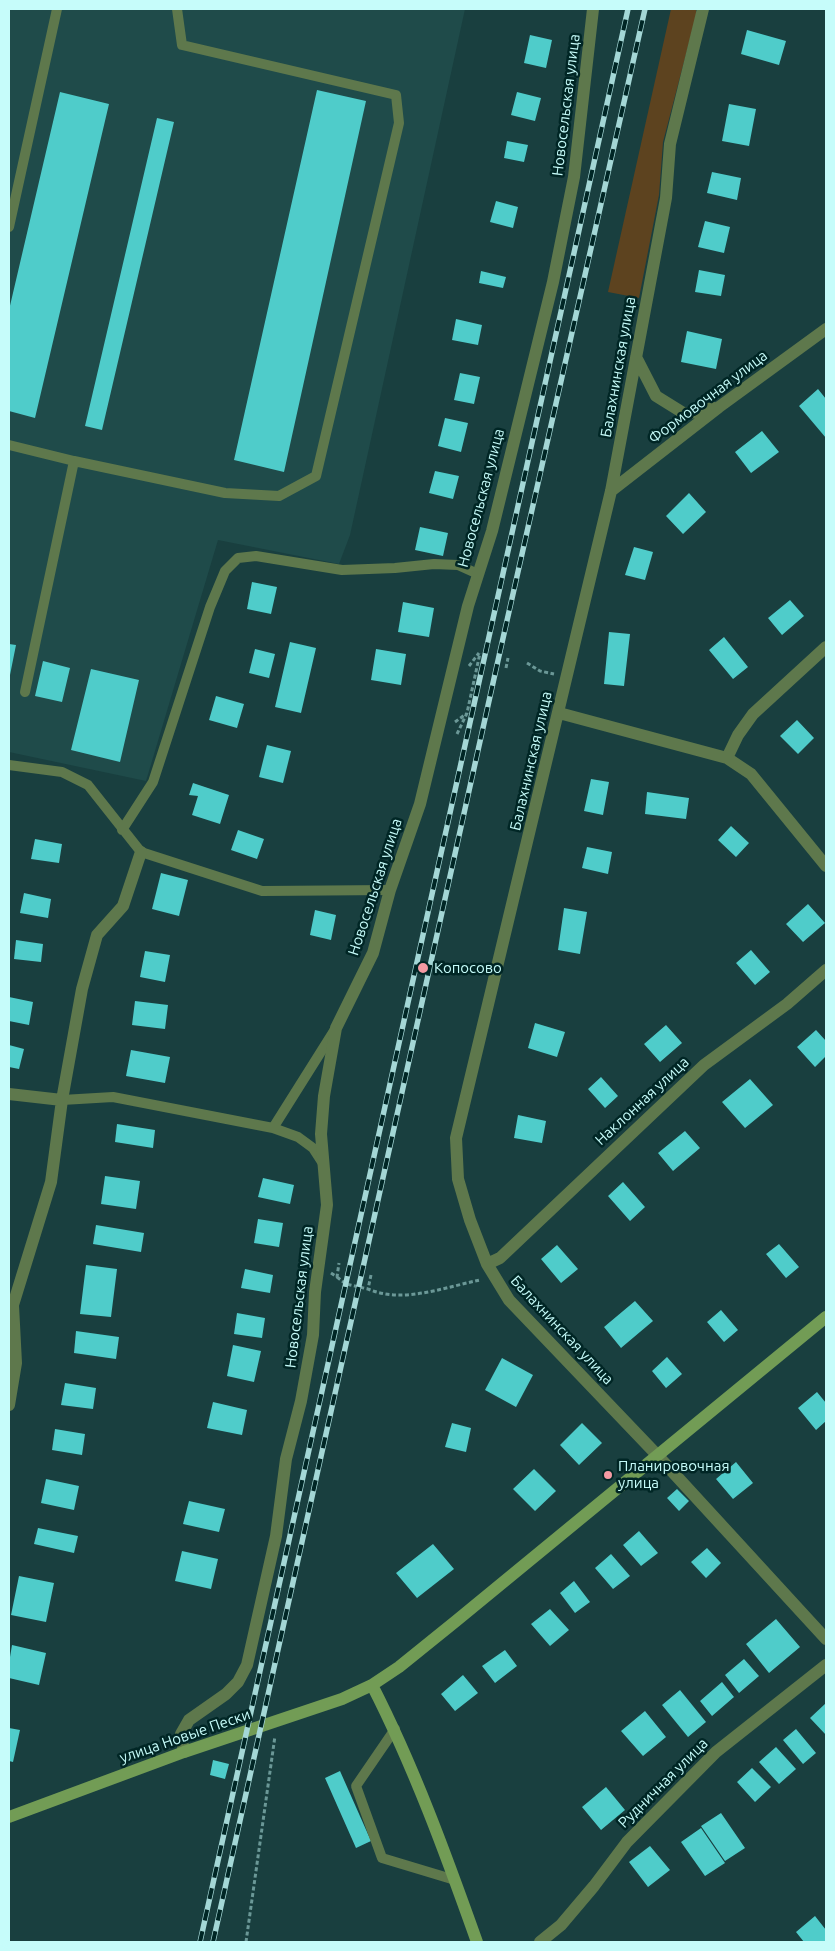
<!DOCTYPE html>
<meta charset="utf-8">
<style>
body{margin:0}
#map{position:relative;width:835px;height:1951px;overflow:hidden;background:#193f3f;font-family:Ubuntu,sans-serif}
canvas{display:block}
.frame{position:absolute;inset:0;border:10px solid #c6fcfa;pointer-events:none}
</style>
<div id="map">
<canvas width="835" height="1951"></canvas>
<div class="frame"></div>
</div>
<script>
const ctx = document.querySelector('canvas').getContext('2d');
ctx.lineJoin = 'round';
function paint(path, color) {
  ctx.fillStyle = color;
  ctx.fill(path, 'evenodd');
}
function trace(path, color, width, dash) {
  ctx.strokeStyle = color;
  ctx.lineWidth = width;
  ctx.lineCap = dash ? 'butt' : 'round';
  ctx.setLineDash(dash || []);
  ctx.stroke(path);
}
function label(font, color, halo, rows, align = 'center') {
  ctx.font = font + ' Ubuntu,sans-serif';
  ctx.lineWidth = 5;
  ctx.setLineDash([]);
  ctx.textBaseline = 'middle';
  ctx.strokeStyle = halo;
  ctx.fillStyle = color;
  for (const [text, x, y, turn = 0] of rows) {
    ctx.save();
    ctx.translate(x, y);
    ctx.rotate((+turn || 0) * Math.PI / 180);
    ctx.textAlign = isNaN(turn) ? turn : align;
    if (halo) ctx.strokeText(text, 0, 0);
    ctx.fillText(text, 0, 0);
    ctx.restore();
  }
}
const built = new Path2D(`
 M9 9H465L350 535 339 564 218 540 146 781 9 752Z`);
const green = new Path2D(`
 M671 9H696V16L663 142 659 195 639 298 608 292Z`);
const building = new Path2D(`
 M747 30 786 41 779 65 741 54Z
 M530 35 552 40 546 68 524 63Z
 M317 90 366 101 284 472 234 460Z
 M60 92 109 104 35 418 9 411V310Z
 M517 92 541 98 535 121 511 115Z
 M729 104 756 109 749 146 722 141Z
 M157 118 174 122 102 430 85 426Z
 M507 141 528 145 524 162 504 158Z
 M712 172 741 178 737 200 707 193Z
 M496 201 518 207 513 228 490 222Z
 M705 221 730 227 724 253 698 247Z
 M699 270 725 275 721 296 695 292Z
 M481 271 506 277 503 288 479 283Z
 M456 319 482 325 478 345 452 340Z
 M687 331 722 339 716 369 681 362Z
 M460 373 480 377 474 404 454 400Z
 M818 389 826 399V438L799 406Z
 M445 418 468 423 461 452 438 446Z
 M762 431 779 452 751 473 735 452Z
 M435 471 459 476 453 499 429 493Z
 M689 493 706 512 683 534 666 516Z
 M420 527 448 533 443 556 415 550Z
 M634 547 653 552 645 580 625 575Z
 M252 582 277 587 271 614 247 609Z
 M790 600 804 616 782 635 768 618Z
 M403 602 434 608 429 637 398 632Z
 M609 632 630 634 624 686 604 684Z
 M724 637 748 667 733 679 709 650Z
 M290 642 316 648 301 713 275 707Z
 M9 644 16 645 10 675H9Z
 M255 649 275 654 269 678 249 673Z
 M376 649 406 654 401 685 371 680Z
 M43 661 70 668 62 702 35 696Z
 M91 669 139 680 120 762 71 750Z
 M216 696 244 704 237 728 209 720Z
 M797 720 814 738 798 754 780 736Z
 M267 745 291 751 283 783 259 777Z
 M591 779 609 782 603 815 584 811Z
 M193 783 229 795 220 824 192 815 198 796 189 795Z
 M647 792 689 798 686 819 645 814Z
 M731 826 749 843 736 857 718 840Z
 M238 830 264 839 257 859 231 850Z
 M35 839 62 844 59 863 31 859Z
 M587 847 612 852 608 874 582 868Z
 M161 873 188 880 179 916 152 909Z
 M24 893 51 899 48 918 20 913Z
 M808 904 825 923 803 942 786 924Z
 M564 908 587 912 580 954 558 950Z
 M315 910 336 915 331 940 310 935Z
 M16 940 43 944 41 962 14 959Z
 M751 950 770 972 755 985 736 963Z
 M145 951 170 955 165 982 140 977Z
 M9 997 33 1002 29 1025 9 1021Z
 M135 1001 168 1005 165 1029 132 1025Z
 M535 1023 565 1032 557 1057 528 1048Z
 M666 1025 682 1043 660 1062 644 1044Z
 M816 1030 826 1041V1056L815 1067 797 1047Z
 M9 1045 24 1049 19 1069 9 1067Z
 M131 1050 170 1057 165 1083 126 1076Z
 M601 1077 618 1096 605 1108 588 1089Z
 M750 1079 773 1105 745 1128 722 1102Z
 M518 1115 546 1121 542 1143 514 1138Z
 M117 1124 155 1130 153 1148 115 1142Z
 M685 1131 700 1148 673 1171 658 1153Z
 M105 1176 140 1181 136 1209 101 1204Z
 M263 1178 294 1185 290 1204 258 1197Z
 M623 1182 645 1207 630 1221 608 1196Z
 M258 1219 283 1223 279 1247 254 1243Z
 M96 1225 144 1233 141 1252 93 1244Z
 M779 1244 799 1267 786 1278 766 1254Z
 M557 1245 578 1269 561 1283 541 1259Z
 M86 1265 117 1269 111 1317 80 1314Z
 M245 1269 273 1275 270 1293 241 1288Z
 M635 1301 653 1321 621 1348 604 1327Z
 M721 1310 738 1330 724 1342 707 1322Z
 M237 1313 265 1318 262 1338 234 1334Z
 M76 1331 119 1337 116 1359 74 1353Z
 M233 1345 261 1351 254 1382 227 1376Z
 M667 1357 682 1374 666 1388 652 1371Z
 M502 1358 533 1375 516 1407 485 1390Z
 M65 1383 96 1388 93 1409 61 1405Z
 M817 1392 826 1403V1421L816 1430 798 1408Z
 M213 1402 247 1410 242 1435 207 1428Z
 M452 1423 471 1428 466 1452 445 1447Z
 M582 1423 602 1443 579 1465 560 1445Z
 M55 1429 85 1434 82 1455 52 1450Z
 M736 1462 753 1483 733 1499 716 1479Z
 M534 1469 556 1491 535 1511 513 1489Z
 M46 1479 79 1486 74 1510 41 1503Z
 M677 1489 689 1501 679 1511 667 1498Z
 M189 1501 225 1509 219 1532 183 1524Z
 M38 1528 78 1536 74 1553 34 1544Z
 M639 1531 658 1553 641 1566 623 1545Z
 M433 1544 454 1569 417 1598 396 1573Z
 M707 1548 721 1563 706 1578 691 1562Z
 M182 1551 218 1559 211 1589 175 1581Z
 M611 1554 630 1576 613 1589 595 1568Z
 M19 1576 54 1583 46 1622 11 1615Z
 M574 1581 590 1602 575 1613 560 1593Z
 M550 1609 569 1630 550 1646 531 1624Z
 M776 1619 800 1647 769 1673 746 1644Z
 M12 1645 46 1653 39 1685 9 1678V1663Z
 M505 1650 517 1666 495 1683 482 1666Z
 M744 1659 759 1676 739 1693 725 1675Z
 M463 1675 478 1693 455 1711 441 1694Z
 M722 1682 734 1697 712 1716 700 1701Z
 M680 1690 706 1722 688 1737 662 1705Z
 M826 1703V1735L810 1718Z
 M645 1711 666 1737 643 1756 621 1731Z
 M9 1728 20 1730 13 1762 9 1761Z
 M796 1729 816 1753 803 1764 783 1740Z
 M776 1747 796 1769 779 1784 759 1762Z
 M213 1760 229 1764 225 1779 210 1775Z
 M752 1768 771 1787 755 1802 737 1782Z
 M340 1771 371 1841 356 1848 325 1778Z
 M606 1787 625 1810 601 1830 582 1807Z
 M721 1813 745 1848 725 1861 701 1826Z
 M701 1828 725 1863 705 1876 681 1842Z
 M650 1846 670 1870 648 1887 629 1862Z
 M815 1916 826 1930V1942H804L796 1932Z`);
const path = new Path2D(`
 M527 663 540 671 554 674
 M469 666 479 653
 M506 668 508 658
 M455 722 466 714
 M457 734 467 713 480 653
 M331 1273 337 1277 339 1263
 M371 1275 368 1289C403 1304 445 1287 480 1280
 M337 1277 346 1284 368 1289
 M246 1942 275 1736`);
const lane = new Path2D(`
 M9 227 57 9
 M9 445 74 461 225 493 279 496 316 476 399 123 396 95 182 45 177 9
 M25 692 74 461
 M9 765 62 772 88 785 141 852 262 891 390 890
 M122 830 153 782 210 607 225 571 238 558 256 556 342 570 395 568 434 564 458 565 478 574
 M62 1100 113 1097 273 1128 298 1137 313 1148 324 1165
 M273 1128 334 1031
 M395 1729 356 1786 382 1858 455 1880`);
const street = new Path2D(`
 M703 9 670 144 666 198 611 491 456 1138 458 1179 470 1220 487 1264 509 1300 658 1456 826 1639
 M636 357 656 396 685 414 714 408
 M611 491 719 407 826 329
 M559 713 727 758 751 774 826 866
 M727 758 738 735 753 714 826 647
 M9 1094 62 1100
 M487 1264 500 1258 704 1065 787 1004 826 970
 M9 1405 16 1363 13 1305 51 1182 62 1100 82 989 97 935 123 906 141 852
 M184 1752 181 1734 189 1720 226 1694 238 1682 247 1665 276 1536 286 1459 301 1401 313 1335 315 1292 327 1205 321 1134 324 1096 336 1028 373 953 390 890 420 804 468 606 492 531 553 282 574 177 593 9
 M540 1942 561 1925 594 1886 627 1842 716 1752 826 1665`);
const secondary = new Path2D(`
 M372 1685C414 1767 446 1855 477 1942
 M9 1817 184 1752 342 1699 372 1685 399 1667 456 1621 826 1317`);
const rail = new Path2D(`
 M200 1942 628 9
 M213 1942 499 656 645 9`);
const markers = [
 [423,968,6,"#f49aa3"],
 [608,1475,5,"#f49aa3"]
];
const streetNames = [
 ["Новосельская улица",566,105,-83],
 ["Балахнинская улица",618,367,-80],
 ["Формовочная улица",708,397,-37],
 ["Новосельская улица",481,498,-75],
 ["Балахнинская улица",531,761,-77],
 ["Новосельская улица",375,887,-72],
 ["Наклонная улица",642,1101,-43],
 ["Новосельская улица",299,1297,-83],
 ["Балахнинская улица",562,1330,47],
 ["улица Новые Пески",185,1736,-19],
 ["Рудничная улица",663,1783,-45]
];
const poiNames = [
 ["Копосово",434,968],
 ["Планировочная",618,1466],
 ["улица",618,1483]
];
paint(built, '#1f4b4a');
paint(green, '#5d431f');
paint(building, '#4fccca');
trace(path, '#6b9897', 3, [4, 2.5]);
trace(lane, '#5e784c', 10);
trace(street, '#5e784c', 12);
trace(secondary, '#729c55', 12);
trace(rail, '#a4d7d6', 5.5);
trace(rail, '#002625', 4, [11]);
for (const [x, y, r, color] of markers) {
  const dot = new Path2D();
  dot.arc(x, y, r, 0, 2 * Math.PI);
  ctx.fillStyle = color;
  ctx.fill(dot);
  trace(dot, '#002625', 2);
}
label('15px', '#c6fcfa', '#002625', streetNames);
label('15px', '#c6fcfa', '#002625', poiNames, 'left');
</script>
